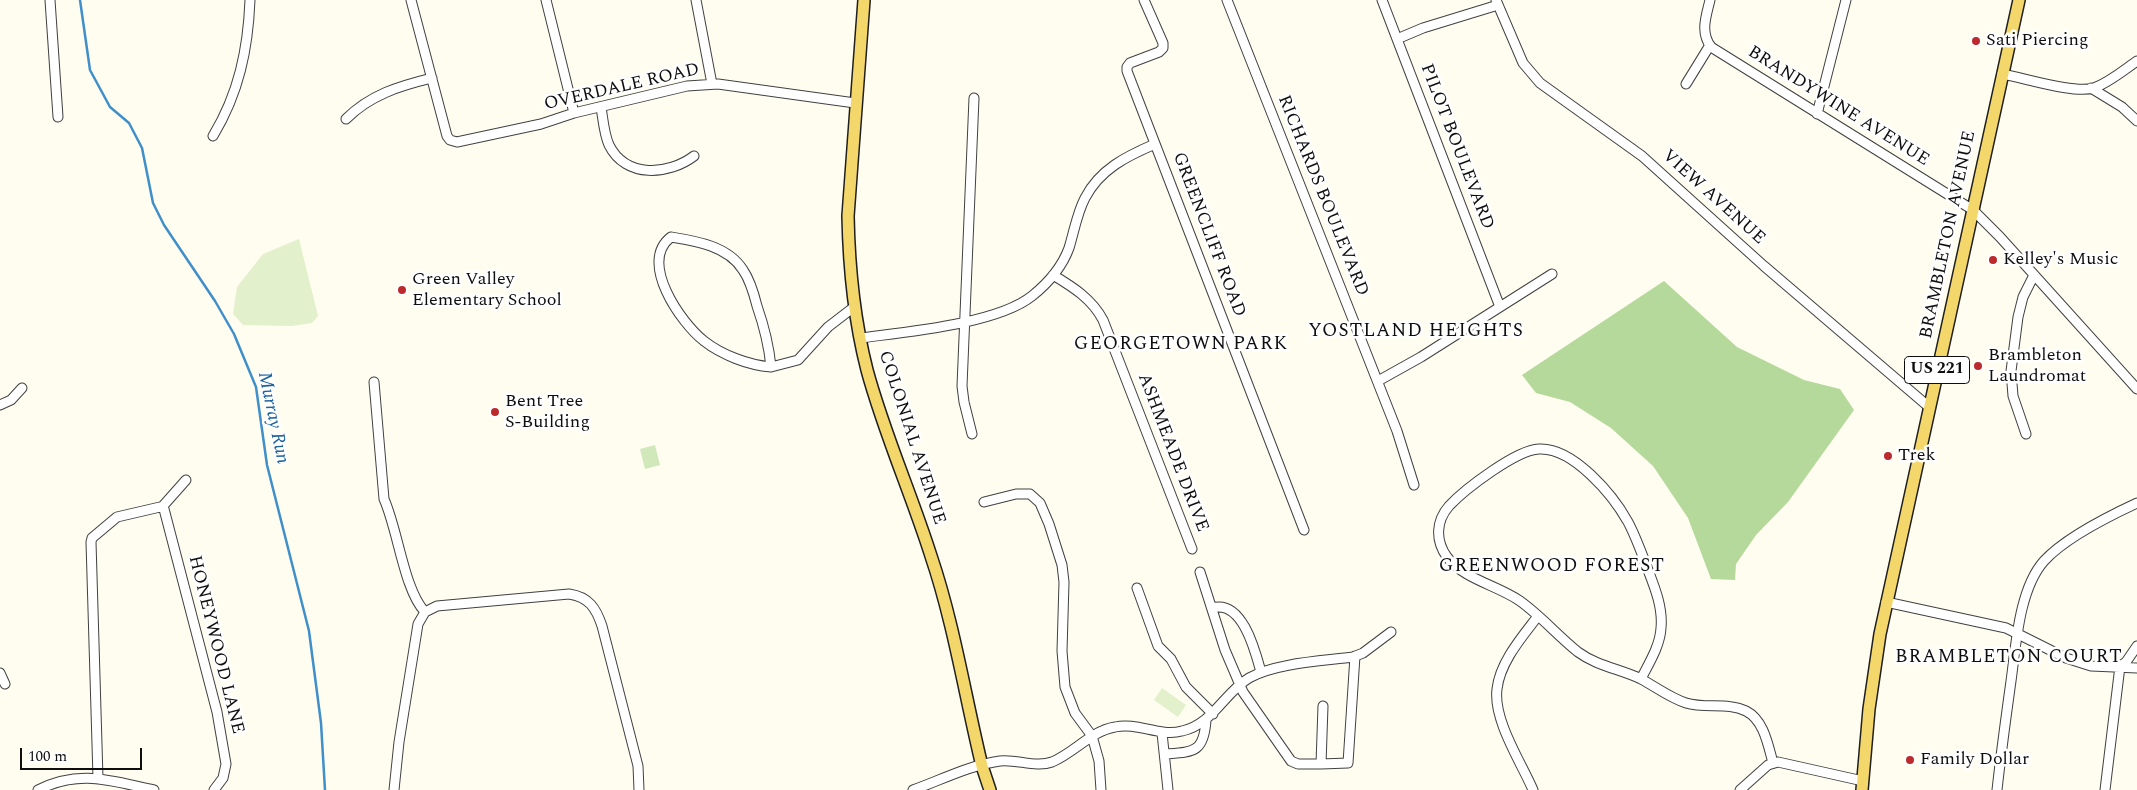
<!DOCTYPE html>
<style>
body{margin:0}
#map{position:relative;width:2137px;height:790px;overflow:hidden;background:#fffcf0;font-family:Spectral,serif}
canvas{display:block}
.scale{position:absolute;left:20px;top:748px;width:122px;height:22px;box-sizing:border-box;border:2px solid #0e0e0e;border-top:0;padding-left:6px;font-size:15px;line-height:18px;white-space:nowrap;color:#0e0e0e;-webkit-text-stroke:4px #fff;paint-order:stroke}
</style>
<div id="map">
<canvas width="2137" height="790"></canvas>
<div class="scale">100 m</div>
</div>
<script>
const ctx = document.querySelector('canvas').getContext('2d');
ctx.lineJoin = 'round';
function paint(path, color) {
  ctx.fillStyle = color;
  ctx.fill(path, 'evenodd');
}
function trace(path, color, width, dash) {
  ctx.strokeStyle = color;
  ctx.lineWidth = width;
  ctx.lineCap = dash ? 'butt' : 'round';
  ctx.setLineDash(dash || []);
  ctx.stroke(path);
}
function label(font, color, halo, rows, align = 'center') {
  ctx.font = font + ' Spectral,serif';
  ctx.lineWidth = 5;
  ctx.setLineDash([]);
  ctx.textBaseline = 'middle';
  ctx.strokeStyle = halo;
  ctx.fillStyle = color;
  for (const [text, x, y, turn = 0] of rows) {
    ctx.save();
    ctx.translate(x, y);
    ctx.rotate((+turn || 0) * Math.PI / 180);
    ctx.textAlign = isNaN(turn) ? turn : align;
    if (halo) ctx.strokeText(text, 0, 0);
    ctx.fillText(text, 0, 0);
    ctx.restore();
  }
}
const green = new Path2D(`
 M655 445 660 465 645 469 640 449Z`);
const forest = new Path2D(`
 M1664 281 1737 347 1804 380 1840 389 1854 410 1788 502 1756 535 1736 564 1735 580 1711 579 1688 518 1653 466 1611 428 1570 402 1536 393 1522 375Z`);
const pitch = new Path2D(`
 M299 239 318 316 312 323 292 326 243 325 233 314 237 287 263 254Z
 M1162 688 1186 705 1178 717 1154 700Z`);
const stream = new Path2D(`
 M80 0 90 70 110 107 129 123 142 148 153 203 164 225 215 301 234 334 256 387 267 465 309 631 321 723 325 790`);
const minor = new Path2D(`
 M50 0 58 117
 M411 0 447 136 450 140 457 142 541 124 574 113 687 86 718 84 855 103
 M546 0 574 113
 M696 0 712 84
 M1144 0 1163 43V48L1159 52 1130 63 1127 67V71L1304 530
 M1227 0 1397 431 1414 485
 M1382 0 1500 307
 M1496 0 1523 63 1540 83 1642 156 1764 266 1929 407
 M1710 0C1706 17 1700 32 1711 47L1973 210 2000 237 2137 389
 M1397 39 1423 28 1498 5
 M2002 74C2025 78 2074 94 2094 88 2110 82 2124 70 2137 61
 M1686 84 1710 45
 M2091 88 2122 107 2137 121
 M601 107C603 119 604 134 609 145 626 179 669 175 694 156
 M1817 114 1846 0
 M346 119C370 95 399 86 432 78
 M213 136C239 93 248 49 250 0
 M671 237C696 241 728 246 743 270 750 280 754 294 757 306 764 326 769 346 771 367 748 365 722 355 704 341 681 323 638 262 671 237Z
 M1053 275C1073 287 1092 299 1103 320L1192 549
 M860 338C905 332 997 324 1032 296 1047 284 1062 267 1069 248 1074 232 1077 213 1085 198 1100 169 1127 156 1155 144
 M771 367 798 360 828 327 854 307
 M1378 381 1421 357 1552 274
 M374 382 384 499C398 530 404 590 425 612
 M0 405 11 400 22 388
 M972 434 964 402 962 386 974 98
 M2026 434 2013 396 2011 371 2018 317 2023 297 2034 275
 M984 502 1016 494H1030L1040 503 1049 524 1062 565 1064 582 1062 651 1065 687 1075 713 1092 736 1099 761 1101 790
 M162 507 186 480
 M1200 572 1225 650 1243 692 1291 761 1298 764H1321L1323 706
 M1137 588 1158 646 1171 659 1186 687 1213 714
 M1886 602 2006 628 2066 658 2091 666 2137 668
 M1212 608C1242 599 1255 650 1261 672
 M0 673 5 684
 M1641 679C1649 663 1660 646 1661 628 1663 608 1655 588 1648 570 1642 554 1636 537 1628 522 1613 495 1573 447 1539 449 1516 450 1465 489 1449 506 1436 521 1435 540 1447 557 1465 580 1497 585 1520 601 1541 616 1558 636 1578 652 1597 666 1620 669 1641 679 1656 687 1670 698 1686 703 1705 709 1728 702 1746 711 1764 720 1768 745 1773 763
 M1162 733 1168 790
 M1165 754C1193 752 1204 753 1206 720
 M1321 764 1348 763 1355 656
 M98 778 91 542 92 538 117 517 160 507 164 509 217 712 226 764 223 778 214 790
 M38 790C80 769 111 781 154 790
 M394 790 399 742 418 624 425 612 437 606 569 594C589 597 596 608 602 626L638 766 639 790
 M913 790C941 780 970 765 1000 761 1017 759 1036 768 1052 762 1074 753 1091 731 1115 727 1138 722 1159 737 1182 731 1213 724 1224 693 1249 678 1275 663 1323 661 1353 657L1363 653 1391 632
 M1533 790C1521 762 1493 720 1497 689 1500 662 1522 637 1538 616
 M1740 790 1768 765 1778 762 1863 781
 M1997 790C2001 753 2006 717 2011 681 2016 645 2019 589 2044 561 2064 539 2109 516 2137 503
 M2105 790 2120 666 2126 662 2137 646`);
const major = new Path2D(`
 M864 0 848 216C849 268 854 319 867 370 884 433 911 493 931 556 954 624 965 696 982 766L990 790
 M1862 790 1869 709 1880 634 2019 0`);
const markers = [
 [1976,41,5,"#bb2a2d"],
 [1993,260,5,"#bb2a2d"],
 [402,290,5,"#bb2a2d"],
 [1978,366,5,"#bb2a2d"],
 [495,412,5,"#bb2a2d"],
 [1888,456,5,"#bb2a2d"],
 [1910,760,5,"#bb2a2d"]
];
const shields = [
 [1937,370,65]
];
const shieldNames = [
 ["US 221",1937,370]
];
const poiNames = [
 ["Sati Piercing",1986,41],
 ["Kelley's Music",2003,260],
 ["Green Valley",412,280],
 ["Elementary School",412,301],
 ["Brambleton",1988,356],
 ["Laundromat",1988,377],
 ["Bent Tree",505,402],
 ["S-Building",505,423],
 ["Trek",1898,456],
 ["Family Dollar",1920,760]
];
const streetNames = [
 ["OVERDALE ROAD",622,88,-13],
 ["BRANDYWINE AVENUE",1838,107,32],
 ["PILOT BOULEVARD",1456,147,69],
 ["RICHARDS BOULEVARD",1322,196,68],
 ["VIEW AVENUE",1713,198,42],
 ["GREENCLIFF ROAD",1208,235,69],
 ["BRAMBLETON AVENUE",1949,235,-78],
 ["COLONIAL AVENUE",911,438,72],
 ["ASHMEADE DRIVE",1172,453,69],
 ["HONEYWOOD LANE",215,645,76]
];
const neighbourhoodNames = [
 ["YOSTLAND HEIGHTS",1416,332],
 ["GEORGETOWN PARK",1181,345],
 ["GREENWOOD FOREST",1552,567],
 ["BRAMBLETON COURT",2009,658]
];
const waterNames = [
 ["Murray Run",272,418,78]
];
paint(green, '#d1e8bb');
paint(forest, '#b5d99a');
paint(pitch, '#e2f0cc');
trace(stream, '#3f8fca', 2.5);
trace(minor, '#414141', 11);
trace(major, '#1f1f1f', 14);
trace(minor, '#fff', 9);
trace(major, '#f4d76b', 11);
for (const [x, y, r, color] of markers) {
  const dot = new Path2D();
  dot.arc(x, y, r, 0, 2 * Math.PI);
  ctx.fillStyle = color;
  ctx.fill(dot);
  trace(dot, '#fff', 2);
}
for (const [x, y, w] of shields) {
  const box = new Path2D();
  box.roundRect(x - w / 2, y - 13.5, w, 27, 4);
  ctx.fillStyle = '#fff';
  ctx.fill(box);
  trace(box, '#0e0e0e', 1);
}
label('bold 16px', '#0e0e0e', null, shieldNames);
label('18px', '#0e0e0e', '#fff', poiNames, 'left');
label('18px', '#0e0e0e', '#fff', streetNames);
ctx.letterSpacing = '1px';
label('19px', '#0e0e0e', '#fff', neighbourhoodNames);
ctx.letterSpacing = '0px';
label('italic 19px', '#1b619d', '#fff', waterNames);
</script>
